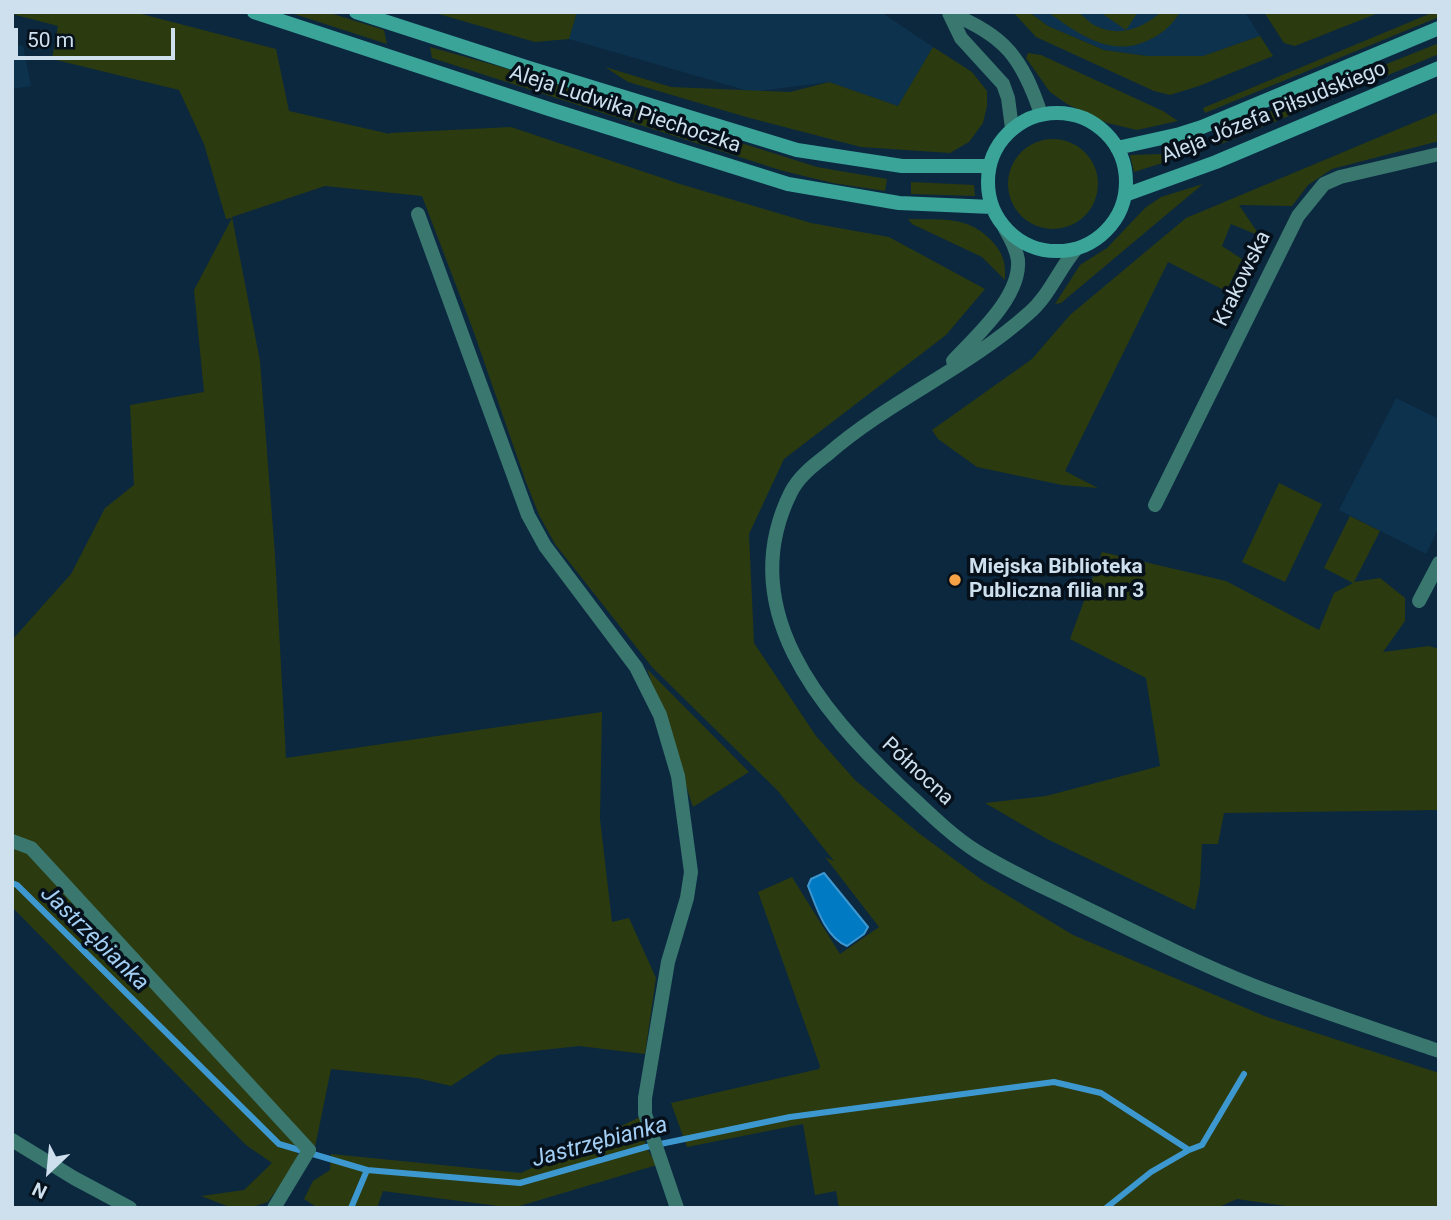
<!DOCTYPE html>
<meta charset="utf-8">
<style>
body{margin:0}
#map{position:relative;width:1451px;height:1220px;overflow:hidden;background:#0b283f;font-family:Roboto,sans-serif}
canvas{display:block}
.frame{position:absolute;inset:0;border:14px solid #cedfee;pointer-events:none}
.north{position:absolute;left:14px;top:1136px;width:70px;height:70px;-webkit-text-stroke:5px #05101a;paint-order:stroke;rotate:206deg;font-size:19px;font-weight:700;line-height:28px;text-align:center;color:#cedfee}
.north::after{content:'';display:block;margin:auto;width:24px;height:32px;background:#cedfee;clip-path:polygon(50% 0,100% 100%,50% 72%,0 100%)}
.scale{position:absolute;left:14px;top:28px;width:161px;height:32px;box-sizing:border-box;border:4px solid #cedfee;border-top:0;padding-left:9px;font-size:21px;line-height:24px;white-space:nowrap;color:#cedfee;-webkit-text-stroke:5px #05101a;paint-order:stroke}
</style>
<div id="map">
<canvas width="1451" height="1220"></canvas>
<div class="frame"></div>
<div class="north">N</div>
<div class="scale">50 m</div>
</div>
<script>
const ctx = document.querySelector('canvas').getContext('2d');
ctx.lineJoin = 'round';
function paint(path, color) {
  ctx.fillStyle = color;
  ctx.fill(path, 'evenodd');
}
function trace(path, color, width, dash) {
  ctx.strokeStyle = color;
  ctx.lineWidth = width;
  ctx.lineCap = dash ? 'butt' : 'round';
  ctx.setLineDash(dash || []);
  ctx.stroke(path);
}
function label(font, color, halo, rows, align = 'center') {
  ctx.font = font + ' Roboto,sans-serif';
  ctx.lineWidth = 7;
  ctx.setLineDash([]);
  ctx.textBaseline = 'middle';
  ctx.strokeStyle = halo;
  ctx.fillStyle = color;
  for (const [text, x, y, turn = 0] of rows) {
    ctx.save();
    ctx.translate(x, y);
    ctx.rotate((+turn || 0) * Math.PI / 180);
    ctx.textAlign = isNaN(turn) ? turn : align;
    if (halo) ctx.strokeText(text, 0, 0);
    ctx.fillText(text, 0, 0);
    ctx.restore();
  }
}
const built = new Path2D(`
 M577 12H881L933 47 898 106 829 82 752 92 569 39Z
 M1030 12H1245L1260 36 1203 56H1147L1104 50 1048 26Z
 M12 44 23 46 31 86 12 89Z
 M1396 398 1439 419V527L1426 554 1339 510Z`);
const green = new Path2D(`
 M12 12H134L276 49 289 111 390 134V133L511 127 680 184 811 223 889 237 985 289 946 335 784 459 749 534 754 643 816 736 855 780 920 834 982 880 1073 935 1267 1017 1439 1073V1208H1299L1237 1199 1217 1208H839L836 1191 815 1195 803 1124 687 1147 671 1103 819 1069 820 1066 758 892 792 877 840 954 879 927 825 857 834 861 778 791 652 667 555 544 539 515 526 482 473 330 422 196 325 186 232 217 260 361 275 555 286 758 602 712 600 819 612 922 629 918 656 978 645 1054 579 1046 498 1055 451 1086 417 1078 331 1069 314 1152 298 1151 296 1163 268 1202 249 1208H232L201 1196 244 1190 272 1163 246 1145 12 907V640L71 574 105 508 134 485 130 405 204 392 194 290 232 218 226 219 204 144 179 90 52 59 58 26 12 14Z
 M288 12H327L384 30 387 44Z
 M432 12H577L569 39 535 42Z
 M1013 12H1029L1048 26 1104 50 1147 56H1203L1260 36 1273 56 1199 86 1170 95 1154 91 1036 37Z
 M1048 12C1056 12 1068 10 1076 12 1083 14 1088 22 1094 25 1119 38 1142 29 1161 12H1180C1173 24 1164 32 1153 38 1113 60 1080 35 1048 12Z
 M1100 12H1138L1126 30Z
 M1264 12H1381L1295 46 1284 43Z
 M1434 12H1439V17L1205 113 1203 108Z
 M1439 43V54L1216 146 1214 136 1299 99Z
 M430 47 498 66 817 167 887 179 885 191 833 183 783 171 432 58Z
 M933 47 972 72 987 91V106L983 123 969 142 950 153 861 147 746 117 628 82 605 67 671 87 790 92 829 82 898 106Z
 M1028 53 1041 55 1163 111 1178 121 1137 130 1107 123 1067 104 1050 92 1026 58Z
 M1439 112V141L1332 169 1308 185 1292 206 1239 205 1260 236 1231 224 1222 246 1242 259 1226 291 1168 262 1065 471 1098 488 1062 485 977 467 938 439 932 430 1032 359 1070 315 1186 218Z
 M1008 184a45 45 0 1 1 90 0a45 45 0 1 1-90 0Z
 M1189 145 1194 153 1134 172 1130 155 1162 154Z
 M911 182 974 185 975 196 911 194Z
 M1203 184 1061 303 1055 304 1080 265 1107 248 1145 208 1161 197Z
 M908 219C940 220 967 215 991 240 1003 253 1006 262 1005 280L982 257 912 224Z
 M1279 483 1322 504 1285 582 1242 562Z
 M1350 516 1380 531 1354 582 1380 578 1405 598V621L1383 652 1429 646 1439 649V810L1224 813 1218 844H1202L1200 885 1195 910 1047 839 985 803 1046 796 1160 766 1146 678 1070 639 1102 552 1226 581 1319 630 1334 593 1353 583 1324 568Z
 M647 669 749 772 693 807Z
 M640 1117 646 1147 657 1165 513 1208 383 1191 377 1208H318L304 1199 313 1181 330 1170 331 1154 521 1173Z`);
const water = new Path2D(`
 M824 873 868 927 864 934 847 946C825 937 816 906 808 886L811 879Z`);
const stream = new Path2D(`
 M12 883 17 885 279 1144 367 1170 520 1183 646 1147 790 1117 1054 1082 1101 1093 1189 1150 1202 1145 1244 1074
 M351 1208 367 1170
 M1106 1208 1151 1172 1189 1150`);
const minor = new Path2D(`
 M418 214 528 515 545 546 636 667 660 715 678 776 691 872 687 898 668 962 645 1098V1114L677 1208
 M1155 505 1298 216 1324 184 1340 177 1439 154
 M1419 601 1439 563
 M12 841 31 848 309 1150 274 1208`);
const tertiary = new Path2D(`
 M1012 128 1008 98 1003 84 961 38 949 13C1005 35 1022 58 1041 114
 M1076 249C1059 269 1049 296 1029 313 968 368 890 400 828 454 814 465 799 476 791 492 733 608 820 710 900 786 924 808 948 833 976 851 1009 872 1046 888 1082 906 1139 934 1197 963 1257 987 1317 1010 1378 1030 1439 1051
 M953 361C976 336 1021 297 1018 260 1016 248 1011 239 1005 229
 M12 1140 74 1178 130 1208`);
const secondary = new Path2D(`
 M254 12 549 109 788 184 899 203 992 207
 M356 12 529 68 797 150 902 166H989
 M988 182a69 69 0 1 1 138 0a69 69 0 1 1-138 0Z
 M1117 148 1180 134 1202 127 1439 28
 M1125 195 1216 162 1439 68`);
const markers = [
 [955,580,7,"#f5a246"]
];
const streetNames = [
 ["Aleja Ludwika Piechoczka",625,110,18],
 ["Aleja Józefa Piłsudskiego",1274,113,-22],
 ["Krakowska",1243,279,-64],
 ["Północna",917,772,43]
];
const poiNames = [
 ["Miejska Biblioteka",969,568],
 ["Publiczna filia nr 3",969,592]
];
const waterNames = [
 ["Jastrzębianka",94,939,44],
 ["Jastrzębianka",600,1143,-15]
];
paint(built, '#0d324d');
paint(green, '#2c3a0f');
paint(water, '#007ac3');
trace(water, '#3e98d0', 2);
trace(stream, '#3e98d0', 6);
trace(minor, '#3a776f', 14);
trace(tertiary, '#3a776f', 14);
trace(secondary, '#3aa499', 14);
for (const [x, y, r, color] of markers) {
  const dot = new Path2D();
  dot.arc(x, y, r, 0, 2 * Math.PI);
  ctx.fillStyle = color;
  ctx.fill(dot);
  trace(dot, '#05101a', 2.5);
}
label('21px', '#cedfee', '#05101a', streetNames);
label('bold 21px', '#cedfee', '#05101a', poiNames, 'left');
label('italic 23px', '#a4cff4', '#05101a', waterNames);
</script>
